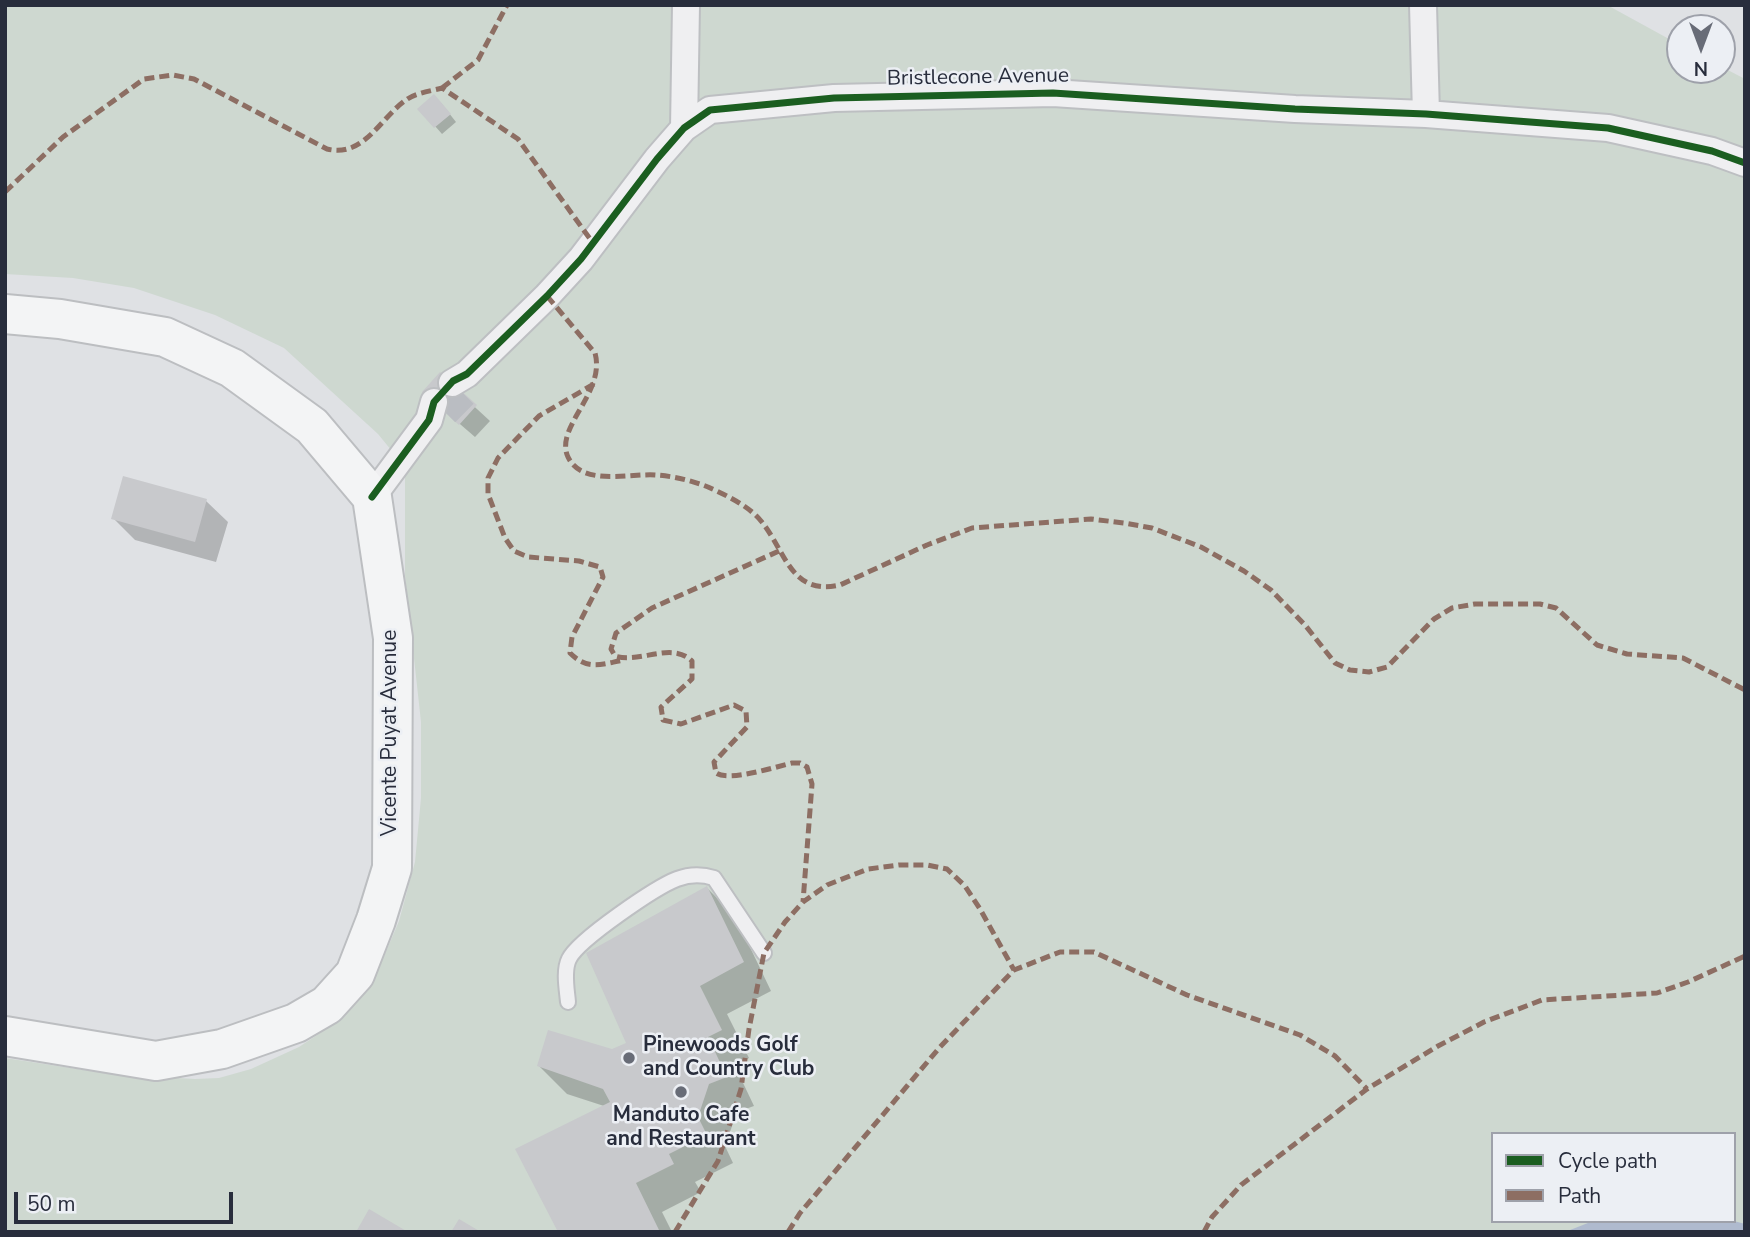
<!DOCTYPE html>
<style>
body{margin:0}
#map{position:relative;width:1750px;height:1237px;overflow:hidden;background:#dfe1e4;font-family:"Nunito Sans",sans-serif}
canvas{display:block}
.frame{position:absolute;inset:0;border:7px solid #282d3c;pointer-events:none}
.legend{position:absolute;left:1491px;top:1132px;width:245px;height:91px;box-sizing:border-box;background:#eceff4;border:2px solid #9ea1aa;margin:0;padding:9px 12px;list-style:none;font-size:21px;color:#282d3c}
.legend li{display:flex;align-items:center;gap:14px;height:35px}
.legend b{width:35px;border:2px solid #9ea1aa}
.north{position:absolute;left:1666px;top:14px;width:70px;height:70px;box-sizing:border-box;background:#eceff4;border:2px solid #9ea1aa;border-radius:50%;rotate:180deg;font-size:19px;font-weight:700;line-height:28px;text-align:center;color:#282d3c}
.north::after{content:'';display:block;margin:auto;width:24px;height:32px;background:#686c77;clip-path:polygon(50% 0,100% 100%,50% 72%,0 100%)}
.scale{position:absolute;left:14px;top:1192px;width:219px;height:32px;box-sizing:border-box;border:4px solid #282d3c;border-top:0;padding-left:9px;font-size:21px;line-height:24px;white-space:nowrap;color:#282d3c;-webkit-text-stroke:5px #eceff4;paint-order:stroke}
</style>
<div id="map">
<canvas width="1750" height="1237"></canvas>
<div class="frame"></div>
<ul class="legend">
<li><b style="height:9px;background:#1b5e20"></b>Cycle path</li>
<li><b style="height:9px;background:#8d6e63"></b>Path</li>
</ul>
<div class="north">N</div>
<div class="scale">50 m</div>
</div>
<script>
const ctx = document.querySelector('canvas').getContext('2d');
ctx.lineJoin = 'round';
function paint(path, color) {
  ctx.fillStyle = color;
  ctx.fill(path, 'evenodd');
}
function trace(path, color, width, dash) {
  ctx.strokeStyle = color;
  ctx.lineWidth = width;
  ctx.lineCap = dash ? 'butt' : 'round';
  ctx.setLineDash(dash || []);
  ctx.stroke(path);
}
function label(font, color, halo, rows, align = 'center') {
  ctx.font = font + ' "Nunito Sans",sans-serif';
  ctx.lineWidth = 5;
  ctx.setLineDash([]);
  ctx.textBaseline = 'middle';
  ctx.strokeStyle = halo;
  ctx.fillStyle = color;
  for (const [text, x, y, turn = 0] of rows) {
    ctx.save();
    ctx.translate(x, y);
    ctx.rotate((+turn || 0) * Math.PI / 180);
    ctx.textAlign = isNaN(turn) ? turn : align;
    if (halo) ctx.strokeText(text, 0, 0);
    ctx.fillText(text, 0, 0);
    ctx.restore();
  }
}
const green = new Path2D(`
 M5 5H1607L1680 45V70H1722V67L1745 79V1232H5V1058L110 1074 195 1079 219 1078 251 1069 299 1047 344 1017 376 975 399 921 415 862 421 798V722L405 576V467L378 434 284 348 215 315 134 288 73 278 5 274ZM1493 1134H1734V1221H1493Z`);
const water = new Path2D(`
 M1593 1221H1734L1745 1224V1232H1565Z`);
const shadow = new Path2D(`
 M441 103 456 122 442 134 420 109Z
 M440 375 490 421 475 437 439 406Z
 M206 501 228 522 216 562 135 540 113 518Z
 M707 888 735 916 771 991 727 1014 749 1058 735 1066 754 1106 737 1112 725 1146 733 1163 695 1182 701 1192 662 1212 672 1232H560L604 1106 567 1094 539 1066 612 1051 628 1044Z`);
const building = new Path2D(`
 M434 94 451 114 434 128 417 109Z
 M440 372 477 405 459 425 422 392Z
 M123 476 207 499 195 542 111 519Z
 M707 886 744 962 700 986 722 1030 708 1037 727 1077 709 1084 698 1117 707 1135 669 1154 674 1164 636 1183 659 1230 655 1232H558L515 1149 610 1102 603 1089 537 1066 548 1030 612 1049 626 1043 586 953Z
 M369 1209 408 1232H356Z
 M459 1219 481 1232H451Z`);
const streetTunnel = new Path2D(`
 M446 413 465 394`);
const lane = new Path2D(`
 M568 1002C567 990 563 971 569 959 578 940 656 887 677 879 690 874 702 874 714 878L764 953`);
const street = new Path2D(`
 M1423 5 1426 114
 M684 128 686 5
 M452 383 467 374 547 296 581 259 657 159 684 128 710 110 834 98 1053 93 1295 109 1426 114 1608 128 1712 151 1745 163
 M372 497 429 420 434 402`);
const primary = new Path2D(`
 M5 314 60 319 165 337 232 368 312 426 372 497 393 638 392 868 376 920 355 974 327 1005 296 1023 222 1049 156 1061 5 1036`);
const quiet = new Path2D(`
 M442 88 478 60 507 5
 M5 192 63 137 144 79 173 75 194 79 327 149C364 158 380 118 406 100 415 93 431 91 442 88L518 139 593 243
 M547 296 595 353C606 393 554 427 568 457 582 487 630 473 656 475 673 476 693 481 708 487 726 495 749 506 761 521 786 551 790 596 840 585L927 545 972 528 1091 519 1124 523 1152 528 1201 547 1244 571 1271 590 1305 625 1335 663 1350 670 1369 672 1387 667 1434 619 1452 608 1475 604H1540L1556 608 1597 645 1627 654 1683 658 1745 690
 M594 384 539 416 498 458 488 478V494L505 538 514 551 528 557 579 561 600 567 603 577 572 637 570 653C588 671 601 664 624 660
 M779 551 652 608 616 633 611 649 615 656C640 664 671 641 692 661V679L661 707 663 720 681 724 734 705 746 711 747 727 714 762 716 773C729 782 775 767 792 763H800L807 767 812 784 803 902
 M675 1232 718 1161 741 1089 749 1029 764 953 785 922 803 902 827 885 868 869 899 865H927L947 869 965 886 980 909 1014 970
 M788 1232 800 1213 940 1047 1014 970 1060 952H1094L1187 995 1300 1035 1335 1056 1367 1089
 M1204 1232 1212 1217 1241 1185 1367 1089 1438 1046 1484 1022 1542 1000 1657 993 1688 982 1745 956`);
const cycleway = new Path2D(`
 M372 497 429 420 434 402 453 381 467 374 547 296 581 259 657 159 684 128 710 110 834 98 1053 93 1295 109 1426 114 1608 128 1712 151 1745 163`);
const markers = [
 [629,1058,7,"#686c77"],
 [681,1092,7,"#686c77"]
];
const streetNames = [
 ["Bristlecone Avenue",978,78,-1],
 ["Vicente Puyat Avenue",391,733,-90]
];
const poiNames = [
 ["Pinewoods Golf",643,1046],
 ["and Country Club",643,1070],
 ["Manduto Cafe",681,1116,"center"],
 ["and Restaurant",681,1140,"center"]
];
paint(green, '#ced8d0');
paint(water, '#afbace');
paint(shadow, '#0003');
paint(building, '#c8c9cc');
trace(streetTunnel, '#babdc2', 26, [26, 13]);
trace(lane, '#bdbfc2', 18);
trace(street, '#bdbfc2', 30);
trace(primary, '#bcbec1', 42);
trace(lane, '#efeff1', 14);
trace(street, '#efeff1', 26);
trace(primary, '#f3f4f5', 38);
trace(quiet, '#8d6e63', 5, [10, 5]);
trace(cycleway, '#1b5e20', 7);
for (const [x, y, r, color] of markers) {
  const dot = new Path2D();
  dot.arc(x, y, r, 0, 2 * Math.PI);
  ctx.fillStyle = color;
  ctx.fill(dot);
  trace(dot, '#eceff4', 2.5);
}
label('21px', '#282d3c', '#eceff4', streetNames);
label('bold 21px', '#282d3c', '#eceff4', poiNames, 'left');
</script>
